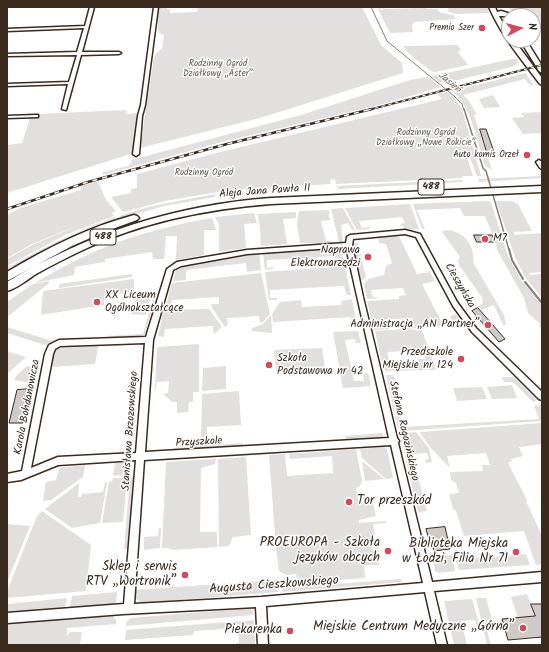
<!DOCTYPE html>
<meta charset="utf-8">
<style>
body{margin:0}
#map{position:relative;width:549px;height:652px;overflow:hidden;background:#fff;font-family:Kalam,sans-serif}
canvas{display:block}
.frame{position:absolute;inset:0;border:8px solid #3b2a1e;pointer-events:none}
.north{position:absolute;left:501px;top:8px;width:40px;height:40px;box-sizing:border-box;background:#fff;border:1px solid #b1aaa5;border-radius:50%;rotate:83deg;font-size:11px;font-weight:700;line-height:16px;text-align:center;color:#3b2a1e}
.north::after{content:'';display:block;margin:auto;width:14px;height:18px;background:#d1495b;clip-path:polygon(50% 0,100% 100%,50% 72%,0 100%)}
</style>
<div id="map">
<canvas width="549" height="652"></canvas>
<div class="frame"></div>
<div class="north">N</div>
</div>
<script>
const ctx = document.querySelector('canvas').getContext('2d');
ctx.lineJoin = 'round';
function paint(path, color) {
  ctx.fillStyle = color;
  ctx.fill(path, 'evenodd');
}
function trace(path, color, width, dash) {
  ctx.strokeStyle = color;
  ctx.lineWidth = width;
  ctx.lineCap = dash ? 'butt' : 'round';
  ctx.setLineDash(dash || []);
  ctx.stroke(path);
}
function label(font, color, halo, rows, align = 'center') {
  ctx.font = font + ' Kalam,sans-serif';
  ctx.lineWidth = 3;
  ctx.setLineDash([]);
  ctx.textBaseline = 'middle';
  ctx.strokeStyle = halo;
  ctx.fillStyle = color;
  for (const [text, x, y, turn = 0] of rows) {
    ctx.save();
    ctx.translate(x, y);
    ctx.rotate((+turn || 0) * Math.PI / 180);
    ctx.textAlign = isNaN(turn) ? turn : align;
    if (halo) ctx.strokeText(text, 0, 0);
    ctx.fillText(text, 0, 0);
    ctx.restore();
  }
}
const green = new Path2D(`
 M158 7H167V9L170 10V13L197 12 198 7H362L381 45 402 63 403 73 260 118 140 148 154 57 156 53 162 49 164 35 159 33 158 30Z
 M377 7H379L381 10H384L381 7H384L385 9 424 8 426 7 427 9H437L439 12 453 15 456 19 414 22 412 26 413 32 390 33Z
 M488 7 489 13 456 14 446 11 449 10 448 8Z
 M509 7H542V28L533 29V16H516H518L513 14Z
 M458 45 461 50 458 52 468 65 435 72 431 71 408 53 403 46Z
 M512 59H517L518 61 515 66 454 81 456 84 452 85 447 81 440 83 432 76Z
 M526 73 533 85H530L525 79 463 95 469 101 477 115H474L492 170 485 166C476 141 473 108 452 91Z
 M428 77 441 87 379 105 222 142 103 175V172L128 166 132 162 131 160 301 115 410 80Z
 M447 92 455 99 462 109 481 176H477L470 158 467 157 473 176H463L462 178 336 184 335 179 330 180 331 184 230 190 165 201 123 212 111 197 131 193V189L137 188V174L216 153 442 99 437 94Z
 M493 95 500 107 484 108 479 99Z
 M126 110V114L139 113 134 153 7 193V145L22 143 29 121 28 117H36L38 114Z
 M542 112V133L523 134 512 118 524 117 521 113Z
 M542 176V178L479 182 478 179Z
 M462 180 463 182 338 189 336 186Z
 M98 181 106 200 116 211 112 213 114 216 65 235 7 266V259L32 245 89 221 32 244 7 258V215L20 208 81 190V186Z
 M215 194V197L164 206 122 218 119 216 152 206Z
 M276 198C242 201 208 204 174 212 114 225 59 251 7 283V281C91 229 178 202 276 198Z
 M485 201 491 202 508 256 520 278 542 306V328L539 326 540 324 528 313 524 298 497 250 496 243 485 216H464L460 208 417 210 425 229H422L413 204Z
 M496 201H512L518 204 532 231 514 232V235L542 233V272L529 273 530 275 542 274V298L525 277 515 257Z
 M410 204 419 229C411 230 406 230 400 224L405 223 402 217 359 221 362 228 369 227 370 229 357 230 345 208Z
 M343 208 355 230H352L348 223 341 225 343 242H339L331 209Z
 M329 210V217L331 220 321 221 326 241H331L332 243H300L297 224 299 211Z
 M296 212V218L283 219 287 244 261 246C260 235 261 225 257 214Z
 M254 213 257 223 244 224 246 248 219 252V225L215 217Z
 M115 217V221L53 247 7 272V268C42 248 77 231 115 217Z
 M212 218 216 230H204V255L176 260 177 236H166L164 259H153L152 252 105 259V262L75 267 74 275 35 283C94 247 144 230 212 218Z
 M449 230C462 233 471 240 473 254 474 258 473 261 474 264L504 315 506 324 505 325H503L494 305 481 310 478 306 482 304 483 299 459 265 458 261 460 257 442 232V231Z
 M399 236 417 274 430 272 435 281 422 284 443 325 453 323 450 316 456 314 463 324 408 329 407 326H415L412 318 379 320 381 328H389V329L374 330 367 301 399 299V296L406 295 403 288 371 290 373 297 381 298 367 299 364 284 368 279 384 275 386 266 392 263 386 244 379 243 378 237Z
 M352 243H358L366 277 361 281Z
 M341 248 344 265H341L339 260H336L335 256 267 260V268L273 267V269L265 270 263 253Z
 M259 253 261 270 247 272 246 263 186 270V280L173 281 176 269 183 266 246 254Z
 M345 266 351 295H347L344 286H342L270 290V298H277V300H269L265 272Z
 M261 273 270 314 263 322 260 323 259 316 227 318 228 325 225 327 212 308 211 304H219V297L172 300 171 307 178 306 177 308 165 309 172 283Z
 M132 274V277L59 288V284Z
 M134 279V291L104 296V305L41 315 43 291Z
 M50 281 48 284 7 317V302L33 284Z
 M155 293H157L145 334C139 339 115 339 107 336L143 334Z
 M136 298 150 299 146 315 131 314Z
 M352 299 357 327H353L351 317 273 322 272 314 280 302 301 300 302 307 342 305 341 301Z
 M209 309 222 327 214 334 213 326 165 329 164 337 158 336 164 310Z
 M271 315 272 333 252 331V328L263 324Z
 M7 327 49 340 59 339 45 345 7 333Z
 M404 329 422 330 436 370 385 371 384 365 418 363 417 359H425L422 350 387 352 389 361H397V362L382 363 375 331Z
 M358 331 361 343H356L355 339 345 340 354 381H364L363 374 368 373 371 386 343 388 333 332Z
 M199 344V392H193V402H189L188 412 177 413V402H172L163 394 168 393 169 381 157 382 156 390H155L157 347Z
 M98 346 95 364 51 367 54 353 58 348Z
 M322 348 325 367 276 370 274 350Z
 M7 351 26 357 7 374Z
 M27 366 39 369 31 383 14 380 17 375Z
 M226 366V389L202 391 203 368Z
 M386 375H393L402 409 394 410Z
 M502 377H514L537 400 533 402 513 382H504Z
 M512 385 517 398 492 399 487 387Z
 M482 387 487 399 457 401 453 388Z
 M239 391 241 425 207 427V439H201L202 394Z
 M542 405V421L401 431 399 430 395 416 400 417 403 427 539 419 534 406Z
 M542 423V444L519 447 523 456 511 459 512 461 508 463 527 500 526 501 542 536V564L536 565 524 531 464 536 456 511 453 509 449 494 459 493 456 483 451 480 450 472 483 471 482 465H490L486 453 447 456 450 468 431 448 420 433 421 432Z
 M416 432 429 448 432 462 426 463 425 460 429 459 427 453 412 454 427 511 418 512 400 434 401 433Z
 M382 433 383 437 380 439 346 441 345 436Z
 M243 443V448L195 451 185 449 173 450V448Z
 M384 447 387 449 393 478 386 479 362 458 360 449Z
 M356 449 362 481 360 486 356 488 359 502 373 503 376 516 359 520V523L386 521V523L373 524 375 536H371L373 550H376L379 565H364L365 578 298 583 296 574 286 575 279 571 276 548 269 455 285 454 287 476 333 473 332 456 290 459 289 454Z
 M246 457 251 535 233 537 229 546 219 547 218 459Z
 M216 459 215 464 201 468 200 532H217V547L172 550 168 548H162L166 462Z
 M362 461 384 479 365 481Z
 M115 463H128V474L113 476Z
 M85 465 83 477 51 500 43 501 46 482 56 480 59 468Z
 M130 477H134L128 549H124Z
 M113 478H127L123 522 102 523 109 482 112 481Z
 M105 482H107L100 523 72 528 45 509 79 483 78 497H81L82 494 103 492Z
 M42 511 91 545 86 591 7 598V591L37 516Z
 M7 524 30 526 7 582Z
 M159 528H161L160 548 144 550V537L158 536Z
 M526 554 530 565 459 570 456 560Z
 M452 555 455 571 439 573 435 571 433 557Z
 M401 579 402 582 282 592V588Z
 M275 580 277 582 278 592 142 603C136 600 134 597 134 590Z
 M117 592 116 604 70 608 72 596Z
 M527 594 535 616 518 618 511 597Z
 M67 598 65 607 7 614V604Z
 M476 598H486L492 620 487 621 486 627 491 645H487Z
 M472 599 481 631 478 632 475 620 461 621 467 645H454L444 601Z
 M250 608 253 611V615L126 626 127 621 131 618Z
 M113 616 116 620V624L67 628V636L70 632H82L80 644 76 645H7V623Z
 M254 620 255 645H227L239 643V628L194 631 193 635 125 640 126 630Z`);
const streamFar2 = new Path2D(`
 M371 7 387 41 454 96 462 104 464 110`);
const streamFar1 = new Path2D(`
 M464 109 483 168 486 171 509 250`);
const stream = new Path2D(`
 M509 249 512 260 523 279
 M525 282 542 303`);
const building = new Path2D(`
 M480 129H486L494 152H487Z
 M474 235H492L495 242H477Z
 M478 308 492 324 505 339 499 342 472 311Z
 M30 389 23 423H9L17 390Z
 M445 527 450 549 434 551 431 540H429L426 529Z
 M531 604H542V637L508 640 502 619 535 616Z`);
const street = new Path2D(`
 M90 7H94L82 52H119L121 53 119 54 81 55 66 110 62 109 68 84 7 86V84L69 82 77 55 7 56V54L77 52 84 28 7 31V29L85 26Z
 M154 7H158L145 105 142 116 139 154 136 156 133 154 138 116 141 105Z
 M36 115H38V117L7 118V116Z
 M539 160 542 162V169L540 168 536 162Z
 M405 230 420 234 457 302 476 328 542 392V400L539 399 472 332 453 306 416 237 405 234 353 239 352 245 363 297 397 438 399 441 398 443 432 582 542 572V582L434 591 447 645H437L425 592 266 606 268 645H258L256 607 123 614 7 623V613L124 604 136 460 58 465 21 480 7 482V474L22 471 45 354 49 345 59 340 146 337 167 269 177 262 247 250 346 243 347 237 350 235ZM346 247 389 438 145 452 153 340 173 270 181 266 247 254ZM145 343 136 453 58 457 31 468 53 354 55 349 60 346ZM391 445 423 583 261 597 134 604 144 460Z`);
const secondary = new Path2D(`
 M489 7H495L497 12 501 11 511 14 508 16H499L509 34V40H514L542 78V85L540 84C521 59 501 35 489 7Z
 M520 40H526L542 66V73L539 71Z`);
const primary = new Path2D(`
 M542 186V192L271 204C207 209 143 222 85 249 68 257 52 265 36 274 27 280 17 288 7 291V282C88 233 176 205 271 198Z
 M134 215 137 216 139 218 137 220 104 232 72 246 7 281V272C47 248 89 227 134 215Z`);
const railFar1 = new Path2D(`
 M368 110 542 65`);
const rail = new Path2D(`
 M7 209 88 182 227 144 372 109`);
const markers = [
 [482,28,4,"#d1495b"],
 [527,155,4,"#d1495b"],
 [485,239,4,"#d1495b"],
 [368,257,4,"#d1495b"],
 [97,302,4,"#d1495b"],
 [488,325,4,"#d1495b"],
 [461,359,4,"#d1495b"],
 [269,365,4,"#d1495b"],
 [349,502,4,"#d1495b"],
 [388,551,4,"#d1495b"],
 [516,552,4,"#d1495b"],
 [185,575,4,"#d1495b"],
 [523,628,4,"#d1495b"],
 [290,631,4,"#d1495b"]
];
const farPoinames = [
 ["Premio Szer",474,28],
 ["Auto komis Orzeł",519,155]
];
const farParknames = [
 ["Rodzinny Ogród",218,64],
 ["Działkowy „Aster”",218,74],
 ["Rodzinny Ogród",426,133],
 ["Działkowy „Nowe Rokicie”",426,143],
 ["Rodzinny Ogród",204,173]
];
const farWaternames = [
 ["Jasień",449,83,40]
];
const shields = [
 [431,187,26],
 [103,237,26]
];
const shieldNames = [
 ["488",431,187],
 ["488",103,237]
];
const streetNames = [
 ["Aleja Jana Pawła II",265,192,-4],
 ["Cieszyńska",459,286,60],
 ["Karola Bohdanowicza",28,407,-79],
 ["Stanisława Brzozowskiego",131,431,-86],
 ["Stefana Rogozińskiego",403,431,77],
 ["Przyszkole",199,443,-3]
];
const poiNames = [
 ["M7",493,239],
 ["Naprawa",360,251,"right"],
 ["Elektronarzędzi",360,264,"right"],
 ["XX Liceum",105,296],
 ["Ogólnokształcące",105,309],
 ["Administracja „AN Partner”",480,325,"right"],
 ["Przedszkole",453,353,"right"],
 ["Miejskie nr 124",453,366,"right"],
 ["Szkoła",277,359],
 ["Podstawowa nr 42",277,372]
];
const nearPoinames = [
 ["Tor przeszkód",357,502,"left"],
 ["PROEUROPA - Szkoła",380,544],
 ["języków obcych",380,559],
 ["Biblioteka Miejska",508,545],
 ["w Łodzi, Filia Nr 71",508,560],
 ["Sklep i serwis",177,568],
 ["RTV „Wortronik”",177,583],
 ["Miejskie Centrum Medyczne „Górna”",515,628],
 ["Piekarenka",282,631]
];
const nearStreetnames = [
 ["Augusta Cieszkowskiego",274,586,-4]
];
paint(green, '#e2e0de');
trace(streamFar2, '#887e77', 1);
trace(streamFar1, '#887e77', 1.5);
trace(stream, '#887e77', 2);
paint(building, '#cfcac7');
trace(building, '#3b2a1e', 1);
trace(street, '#3b2a1e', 3);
trace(secondary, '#3b2a1e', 3);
trace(primary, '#3b2a1e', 3);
paint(street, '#fff');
paint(secondary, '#fff');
paint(primary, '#fff');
trace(railFar1, '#3b2a1e', 2);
trace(rail, '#3b2a1e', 2.5);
trace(railFar1, '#fff', 1, [3.5]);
trace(rail, '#fff', 1.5, [5]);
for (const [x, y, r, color] of markers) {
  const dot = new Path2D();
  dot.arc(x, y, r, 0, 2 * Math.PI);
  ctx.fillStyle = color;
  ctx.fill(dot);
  trace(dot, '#fff', 1.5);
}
label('9px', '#3b2a1e', '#fff', farPoinames, 'right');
label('9px', '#65584e', '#fff', farParknames);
label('italic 10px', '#685b52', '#fff', farWaternames);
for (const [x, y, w] of shields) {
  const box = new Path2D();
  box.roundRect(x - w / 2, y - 8, w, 16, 3);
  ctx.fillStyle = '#fff';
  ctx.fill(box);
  trace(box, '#3b2a1e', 1);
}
label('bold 10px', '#3b2a1e', null, shieldNames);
label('11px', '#3b2a1e', '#fff', streetNames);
label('11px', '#3b2a1e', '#fff', poiNames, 'left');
label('13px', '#3b2a1e', '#fff', nearPoinames, 'right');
label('13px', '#3b2a1e', '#fff', nearStreetnames);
</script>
